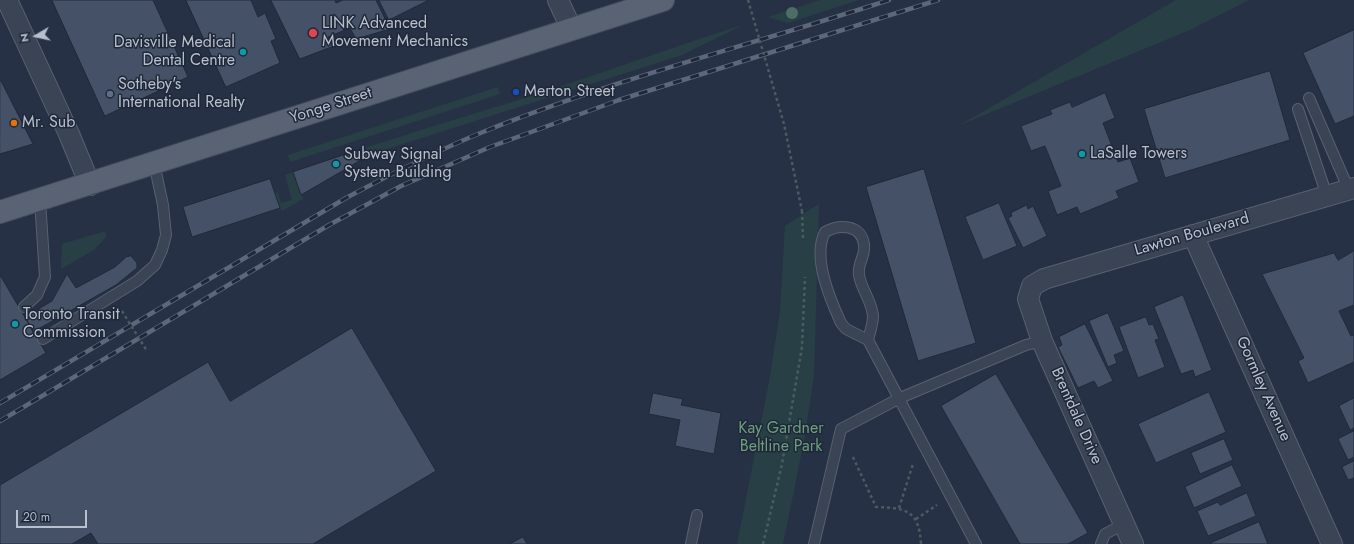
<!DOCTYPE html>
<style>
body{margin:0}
#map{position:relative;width:1354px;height:544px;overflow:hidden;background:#263145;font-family:Jost,sans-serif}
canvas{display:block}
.north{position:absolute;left:16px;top:16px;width:40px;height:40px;-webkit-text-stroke:3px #1f2839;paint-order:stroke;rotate:261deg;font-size:11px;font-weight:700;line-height:16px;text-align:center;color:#b8bfcd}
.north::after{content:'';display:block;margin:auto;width:14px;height:18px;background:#b8bfcd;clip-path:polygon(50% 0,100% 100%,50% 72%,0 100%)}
.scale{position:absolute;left:16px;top:510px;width:71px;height:18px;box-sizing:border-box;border:2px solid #b8bfcd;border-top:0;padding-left:5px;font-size:12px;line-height:14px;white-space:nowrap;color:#b8bfcd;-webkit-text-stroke:3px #1f2839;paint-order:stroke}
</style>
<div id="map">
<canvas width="1354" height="544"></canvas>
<div class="north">N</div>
<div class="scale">20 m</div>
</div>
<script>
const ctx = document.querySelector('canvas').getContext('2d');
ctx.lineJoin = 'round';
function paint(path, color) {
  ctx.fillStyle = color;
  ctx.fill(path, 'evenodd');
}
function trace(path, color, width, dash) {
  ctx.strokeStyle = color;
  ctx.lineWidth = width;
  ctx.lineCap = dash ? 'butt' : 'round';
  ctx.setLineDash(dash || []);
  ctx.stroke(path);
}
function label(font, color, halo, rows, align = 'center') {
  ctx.font = font + ' Jost,sans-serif';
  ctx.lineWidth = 3;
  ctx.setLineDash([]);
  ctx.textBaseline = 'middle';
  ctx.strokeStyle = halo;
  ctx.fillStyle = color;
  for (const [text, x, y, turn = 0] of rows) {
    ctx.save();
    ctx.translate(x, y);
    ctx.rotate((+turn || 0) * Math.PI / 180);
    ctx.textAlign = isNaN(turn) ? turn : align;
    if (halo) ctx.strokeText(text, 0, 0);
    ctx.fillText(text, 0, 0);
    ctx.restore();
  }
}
const green = new Path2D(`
 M820 0H859L788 23 768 17Z
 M1176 0H1249L1192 29 958 126Z
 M743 25 682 55 384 150 368 156 365 148C429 127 494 108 559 87 620 67 681 44 743 25Z
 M498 87 500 94 290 162 288 155Z
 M293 172 303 199 282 211 280 208 275 193 278 192 281 203 292 200 285 175Z
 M819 204 814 376 804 441 783 544H737L769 382 780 311 785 226Z
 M105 231 106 237 94 250 61 269 62 244Z`);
const building = new Path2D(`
 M52 0H153L188 77 105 116Z
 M186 0H251L258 17 265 13 276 39 271 41 280 63 226 87Z
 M271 0H335L336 3 343 0H376L390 29 356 39 350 28 328 37 334 46 300 59Z
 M379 0H429L389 20Z
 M1354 30V116L1335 124 1303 53Z
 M1270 71 1290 140 1165 178 1144 109Z
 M0 79 33 144 0 154Z
 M1105 93 1115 118 1103 123 1118 162 1130 158 1139 182 1116 191 1119 198 1080 214 1077 207 1057 215 1048 191 1061 186 1045 146 1031 151 1021 126 1052 114 1050 110 1070 102 1072 107Z
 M365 148 368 156 301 195 293 172Z
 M924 169 976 343 918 361 866 187Z
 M270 179 280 208 192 237 183 207Z
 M999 203 1017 246 983 260 965 217Z
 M1027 205 1028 209 1033 206 1047 236 1023 248 1008 218 1012 216 1011 213Z
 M1354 251V305L1339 311 1351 336 1354 335V362L1308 383 1298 361 1304 358 1262 274 1334 253 1338 260Z
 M131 256 137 263V268L116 285 33 332 25 317 52 301 67 274 76 288 115 267 126 257Z
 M0 275 46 353 0 380Z
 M1183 295 1212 370 1195 377 1193 370 1181 374 1154 307Z
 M1108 313 1124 351 1114 355 1117 363 1108 367 1089 321Z
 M1146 317 1149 325 1153 324 1159 339 1155 340 1165 367 1138 378 1119 327Z
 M1085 324 1113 381 1098 388 1094 381 1078 388 1058 347 1062 345 1059 337Z
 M352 328 436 471 313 544H98L91 533 72 544H0V485L208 362 230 401Z
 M996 374 1088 533 1068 544H1020L941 406Z
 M1209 392 1226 432 1156 463 1138 424Z
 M653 393 683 399 681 405 721 413 714 454 675 446 680 420 649 414Z
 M1354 398V428L1350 430 1339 406Z
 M1354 431V457L1348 460 1338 439Z
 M1224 439 1233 460 1200 474 1191 453Z
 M1354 461V478L1348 480 1342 467Z
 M1232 465 1242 486 1194 508 1185 487Z
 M1247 493 1256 516 1208 536 1197 511 1218 502 1220 505Z
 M1259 522 1268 544H1211V543Z
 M523 537 527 544H510Z`);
const path = new Path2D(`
 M802 211 803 238
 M853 457 876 507C906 508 919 510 921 544
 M899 508 913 464
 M916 519 937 505
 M763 544 782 464 802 347 805 277`);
const service = new Path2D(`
 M1309 98 1349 190
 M1298 109 1327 196
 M24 307 37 295 45 277 40 200
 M43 339 137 281 155 265 162 250 166 235 163 205 154 163
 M868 340C870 332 873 324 873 316 872 301 861 289 859 275 857 264 866 255 864 245 862 224 839 224 825 232 812 257 830 299 841 323L846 329 868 340 976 544
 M691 544 697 515
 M814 544 841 429 900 398 1026 345 1042 341
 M1101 544 1105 534 1124 524`);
const minor = new Path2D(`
 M7 0 69 134 90 185
 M558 0 571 28
 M1193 235 1332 544
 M1133 544 1042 341 1028 299 1032 286 1044 279 1354 188`);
const primary = new Path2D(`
 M0 212 663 0`);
const rail = new Path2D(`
 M0 403 346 198C391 174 436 151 483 132 615 79 754 44 889 0
 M0 421 329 225 401 186 490 147 619 100 938 0`);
const pathBridge = new Path2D(`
 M748 0 784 124 802 211
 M122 311 147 351`);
const trees = [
 [792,13]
];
const markers = [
 [313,33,5,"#e0444e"],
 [243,52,4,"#0f9aa8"],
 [516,92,4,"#1a4fb4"],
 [110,94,4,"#5c6f8a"],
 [14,123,4,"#e8710a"],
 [1082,154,4,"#0f9aa8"],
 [336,164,4,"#0f9aa8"],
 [15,324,4,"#0f9aa8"]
];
const poiNames = [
 ["LINK Advanced",322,24],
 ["Movement Mechanics",322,42],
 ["Davisville Medical",235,43,"right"],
 ["Dental Centre",235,61,"right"],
 ["Sotheby's",118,85],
 ["International Realty",118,103],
 ["Merton Street",524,92],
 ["Mr. Sub",22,123],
 ["LaSalle Towers",1090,154],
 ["Subway Signal",344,155],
 ["System Building",344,173],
 ["Toronto Transit",23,315],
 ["Commission",23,333]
];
const streetNames = [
 ["Yonge Street",331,106,-18],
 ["Lawton Boulevard",1192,235,-16],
 ["Gormley Avenue",1263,389,66],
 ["Brentdale Drive",1076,416,66]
];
const parkNames = [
 ["Kay Gardner",781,429],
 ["Beltline Park",781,447]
];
paint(green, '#284045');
paint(building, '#455167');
trace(building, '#212a3b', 1);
trace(service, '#596171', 12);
trace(minor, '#596171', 22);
trace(primary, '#444c5d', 24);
trace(path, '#475d61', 2.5, [3, 3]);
trace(service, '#3b4454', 10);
trace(minor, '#3b4454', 20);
trace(primary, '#596374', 22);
trace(rail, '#5d677b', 4.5);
trace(rail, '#1f2839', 3, [9]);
trace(pathBridge, '#475d61', 2.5, [3, 3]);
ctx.fillStyle = '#4e6e64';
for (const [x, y] of trees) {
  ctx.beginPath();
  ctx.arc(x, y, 6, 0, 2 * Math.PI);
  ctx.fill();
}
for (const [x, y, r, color] of markers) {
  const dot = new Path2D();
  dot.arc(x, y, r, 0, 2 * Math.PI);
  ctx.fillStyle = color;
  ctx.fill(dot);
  trace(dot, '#1f2839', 1.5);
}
label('16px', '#b8bfcd', '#1f2839', poiNames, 'left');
label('16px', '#b8bfcd', '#1f2839', streetNames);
label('16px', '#6e9f7d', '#1f2839', parkNames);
</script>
